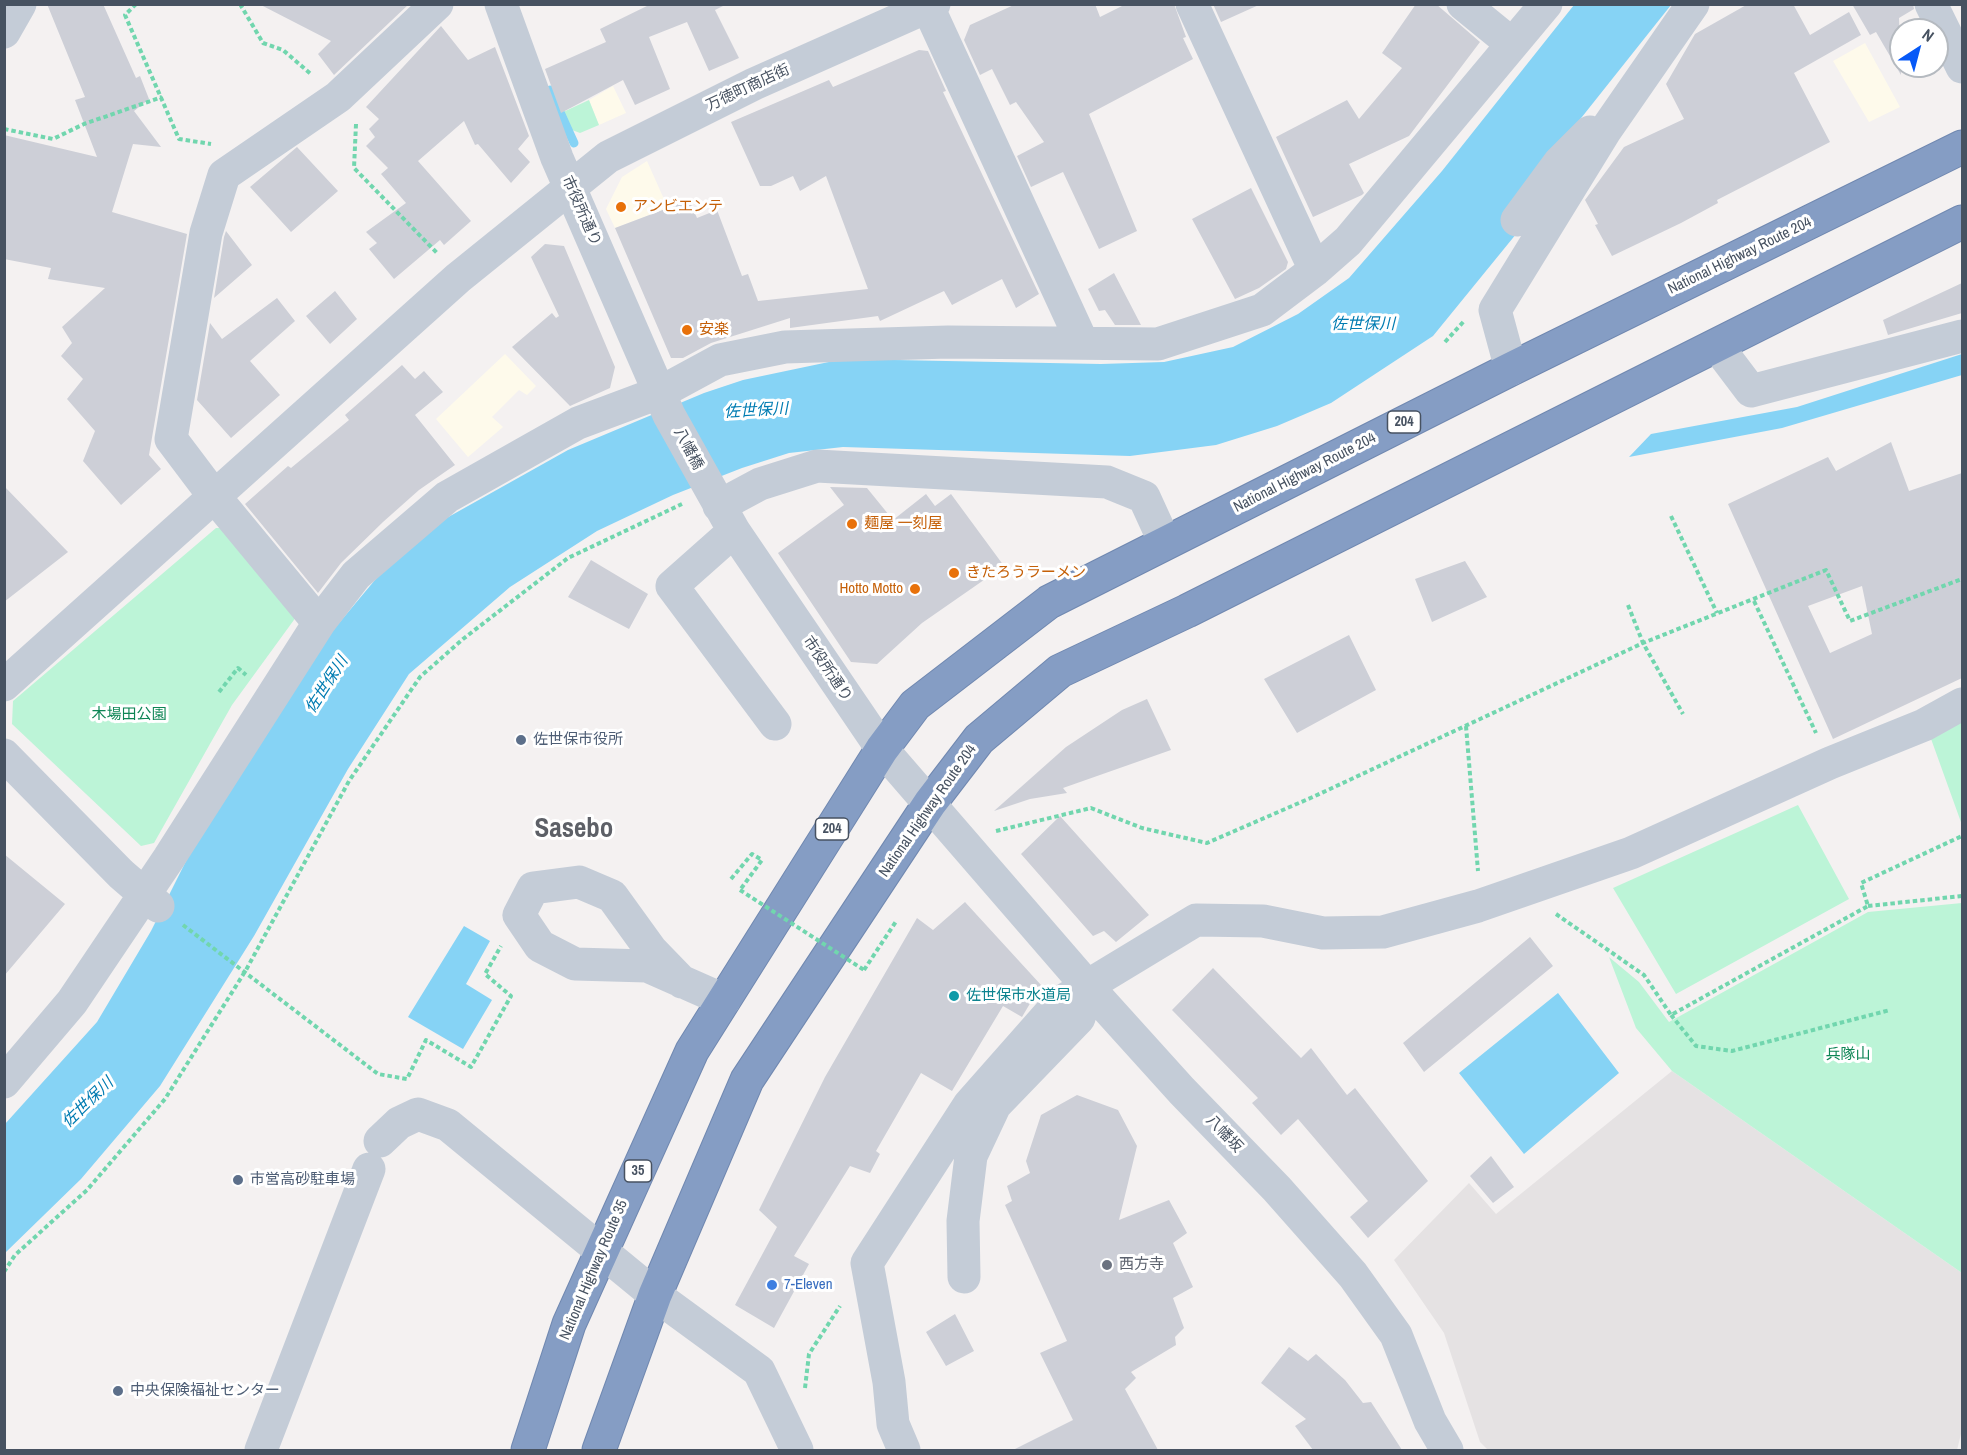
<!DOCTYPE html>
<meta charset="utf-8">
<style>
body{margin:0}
#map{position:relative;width:1967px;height:1455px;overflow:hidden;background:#f4f1f1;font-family:"Archivo Narrow",sans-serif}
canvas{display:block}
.frame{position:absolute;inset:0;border:6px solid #475261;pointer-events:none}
.north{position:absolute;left:1889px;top:18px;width:60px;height:60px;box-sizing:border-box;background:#fff;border:2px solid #b5bac0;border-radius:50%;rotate:36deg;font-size:16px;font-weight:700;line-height:24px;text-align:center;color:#475261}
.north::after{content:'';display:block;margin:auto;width:21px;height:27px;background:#0759f7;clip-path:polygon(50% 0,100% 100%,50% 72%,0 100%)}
</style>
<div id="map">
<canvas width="1967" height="1455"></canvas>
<div class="frame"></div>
<div class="north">N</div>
</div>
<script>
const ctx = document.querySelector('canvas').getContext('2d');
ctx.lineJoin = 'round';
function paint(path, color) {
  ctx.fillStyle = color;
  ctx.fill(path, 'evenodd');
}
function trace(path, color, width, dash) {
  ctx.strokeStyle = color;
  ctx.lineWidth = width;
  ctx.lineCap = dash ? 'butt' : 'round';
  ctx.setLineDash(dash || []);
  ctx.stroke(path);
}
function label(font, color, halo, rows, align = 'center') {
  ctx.font = font + ' "Archivo Narrow","Noto Sans JP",sans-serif';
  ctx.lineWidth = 6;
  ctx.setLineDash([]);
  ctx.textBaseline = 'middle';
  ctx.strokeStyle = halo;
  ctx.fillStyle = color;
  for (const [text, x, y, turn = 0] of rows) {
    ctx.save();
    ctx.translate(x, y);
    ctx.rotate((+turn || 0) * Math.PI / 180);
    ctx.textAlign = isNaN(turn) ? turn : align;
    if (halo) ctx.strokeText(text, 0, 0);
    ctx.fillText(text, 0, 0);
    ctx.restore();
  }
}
const commercial = new Path2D(`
 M1865 43 1900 107 1869 122 1833 61Z
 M613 86 626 113 599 125 589 100Z
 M647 161 668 208 615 228 606 209 622 177Z
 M505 354 536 386 527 395 519 390 492 417 503 427 468 457 436 419Z`);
const education = new Path2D(`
 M1672 1071 1962 1273V1430L1957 1450H1488L1480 1442 1444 1333 1394 1260 1469 1183 1496 1214Z`);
const green = new Path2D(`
 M589 100 599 125 580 133 567 128 561 113Z
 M216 528H222L299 613 232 705 154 843 141 846 12 724 13 701Z
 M1962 718V825L1930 736Z
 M1798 805 1849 899 1676 994 1613 888Z
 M1962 903V1273L1672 1071 1636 1028 1609 957 1639 982 1669 1022 1868 912Z`);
const water = new Path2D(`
 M1574 5H1671L1504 215 1521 228 1433 336 1331 403 1277 426 1216 445 1130 456 843 447 789 453 742 468 673 495 597 531 510 587 409 674 348 769 254 936 160 1086 81 1179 5 1253V1124L97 1022 151 931 188 857 329 635 385 568 443 520 568 450 704 393 743 380 843 359 1101 364 1164 362 1233 347 1298 314 1349 278 1442 171Z
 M1962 354V375L1782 428 1629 457 1651 434 1797 407Z
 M464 926 490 941 466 984 492 1000 463 1049 408 1017Z
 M1558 993 1619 1073 1524 1154 1459 1073Z`);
const stream = new Path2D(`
 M550 90 574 143`);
const building = new Path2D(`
 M47 4H103L136 78 140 76 149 99 134 111 161 147 133 144 112 212 187 234 149 455 161 469 121 505 83 461 95 431 67 399 83 379 61 356 72 343 62 327 105 288 48 279 51 268 4 259V135L97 157 75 100 85 97Z
 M259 4H409L334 75 318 54 331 41Z
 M651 4H727L715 10 739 58 709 71 687 22 649 37 670 89 635 105 623 80 561 113 545 69 606 42 600 29Z
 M1016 4H1095L1100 17 1126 4H1174L1186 37 1183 38 1193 59 1089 114 1137 231 1099 249 1063 172 1031 187 1017 156 1044 142 1016 102 1010 105 992 69 980 75 964 40 970 25Z
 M1213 4H1261L1221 22Z
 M1416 4H1436L1480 42 1409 136 1349 164 1364 193 1362 195 1313 217 1276 137 1347 100 1359 119 1402 68 1382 53Z
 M1748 4H1793L1810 35 1849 12 1861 35 1794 73 1830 142 1717 200 1718 203 1681 223 1612 256 1595 225 1598 224 1585 200 1624 147 1684 119 1666 84 1695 34Z
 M1852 4H1913L1914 9 1899 18 1901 75 1876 32 1870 35Z
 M441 26 468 60 495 47 529 136 518 149 530 162 511 183 478 144 475 145 464 121 418 161 471 221 444 245 440 240 394 279 369 249 377 243 366 232 406 203 381 174 388 168 366 146 375 137 369 129 379 119 366 107Z
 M919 50 928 51 946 91 943 92 1039 294 1016 308 1002 279 952 305 944 291 880 321 878 316 790 328V318L711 343 683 358H671L615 228 689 200 697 218 717 210 742 276 748 274 758 301 868 289 826 176 800 191 793 176 771 186H760L731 122 829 80 833 87Z
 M297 147 338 191 291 232 250 187Z
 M1251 188 1288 262 1286 269 1259 288 1235 299 1192 219Z
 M226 231 252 265 214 298 224 237Z
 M545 244 564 246 615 367 610 388 570 406 512 347 552 313 556 318 559 316 531 257Z
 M1114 273 1141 325H1115L1105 310 1099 311 1088 289Z
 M1962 283V313L1888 335 1883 320Z
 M335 291 357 319 330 344 306 316Z
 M277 298 295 321 250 361 280 395 231 438 197 400 210 323 222 339Z
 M402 365 415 379 424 371 443 392 415 415 455 465 419 490 383 522 341 563 318 593 245 504 288 466 291 468 349 420 345 415Z
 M1891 442 1909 491 1962 473V678L1833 739 1728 504 1828 457 1836 471ZM1862 586 1872 634 1830 653 1808 606Z
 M4 486 68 552 4 602Z
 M830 487 867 488 893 520 926 494 935 506 951 494 1004 566 922 623 877 664 851 662 778 553 844 505Z
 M591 560 648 594 629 629 568 597Z
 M1465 561 1487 597 1432 622 1415 579Z
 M1349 635 1376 690 1297 733 1264 679Z
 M1147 699 1171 750 1063 788 1067 793 1030 799 994 811 1066 747 1122 710Z
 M1060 816 1149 915 1116 942 1104 931 1093 936 1021 854Z
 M4 854 65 904 4 976Z
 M965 902 1041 985 1022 1017 1003 1006 952 1091 921 1073 876 1151 880 1154 870 1173 850 1166 794 1256 809 1264 774 1328 735 1305 777 1227 759 1210 825 1077 917 918 933 930Z
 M1530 937 1553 966 1424 1072 1403 1043Z
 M1213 968 1301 1058 1311 1048 1347 1095 1355 1088 1428 1181 1368 1238 1350 1217 1368 1201 1298 1119 1281 1135 1252 1103 1258 1098 1172 1010Z
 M1077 1095 1118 1110 1137 1146 1119 1220 1169 1200 1187 1233 1173 1243 1193 1287 1173 1298 1184 1328 1175 1337 1176 1345 1131 1372 1136 1378 1125 1389 1158 1450H1013L1073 1420 1040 1353 1067 1341 1005 1205 1012 1201 1007 1186 1030 1173 1026 1161 1041 1115Z
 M1491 1156 1514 1187 1493 1203 1470 1176Z
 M955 1314 974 1351 946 1366 926 1332Z
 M1289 1347 1308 1361 1316 1354 1345 1380 1363 1403 1371 1402 1402 1450H1313L1295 1426 1306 1419 1261 1383Z`);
const path = new Path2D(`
 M136 4 125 15 179 139 211 144
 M240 4 263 43 283 50 312 75
 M356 124 354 168 438 254
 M4 129 53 139 84 124 162 97
 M1445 342 1465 320
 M1671 516 1717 613
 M1754 601 1816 733
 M1628 605 1643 643 1683 714
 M219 692 238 668 246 675
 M1466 726 1478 871
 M996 831 1091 808 1142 828 1207 843 1315 796 1643 643 1826 570 1850 621 1962 579
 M731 879 752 854 762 860 740 890
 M1868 906 1962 896
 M1556 914 1644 975 1671 1015 1868 906 1861 883 1962 836
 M183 925 378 1074 407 1079 426 1040 471 1067 511 996 485 974 501 946
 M864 970 897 920
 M1671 1015 1696 1046 1732 1051 1890 1010
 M4 1272 15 1255 87 1190 165 1099 246 970 349 781 420 677 463 639 568 558 682 504
 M805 1388 809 1354 840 1306`);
const minor = new Path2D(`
 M501 4 557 158 669 415 734 531 882 749 1088 987 1182 1091 1277 1189 1353 1275 1396 1335 1430 1421 1447 1450
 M1192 4 1315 270
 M1463 4 1512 44
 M1931 4 1962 67
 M928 7 1082 342
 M4 32 20 4
 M1517 220 1559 163 1590 132
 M1717 346 1751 391 1962 336
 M1511 369 1495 310 1605 131 1693 4
 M719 506 760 484 817 466 1107 482 1144 497 1165 543
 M734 531 672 586 775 724
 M319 623 214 496 171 439 206 233 224 175 338 97 437 4
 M4 685 458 278 608 157 754 84 934 4
 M4 755 121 874 158 906
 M682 982 651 950 612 896 579 882 533 888 519 915 540 946 575 964 647 966 724 1000
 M4 1082 72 1002 169 858 319 623 356 575 447 497 578 423 661 392 720 360 785 347 948 342 1158 344 1262 310 1315 270 1348 241 1546 4
 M380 1141 399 1123 418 1114 448 1125 655 1295 759 1371 797 1450
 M964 1277 963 1221 971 1156 995 1105 1079 1018 1088 987
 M261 1450 369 1169
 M904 1450 893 1424 889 1382 867 1263 969 1105 1059 1003 1196 920 1263 921 1323 933 1383 932 1478 906 1631 853 1830 763 1924 725 1962 704`);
const highway = new Path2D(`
 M528 1450 569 1324 692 1051 882 749 915 705 1049 602 1511 369 1962 147
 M599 1450 655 1295 747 1080 930 803 979 739 1060 671 1187 611 1962 222`);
const pathBridge = new Path2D(`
 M740 890 864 970`);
const markers = [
 [621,207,6,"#e8710a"],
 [687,330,6,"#e8710a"],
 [852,524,6,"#e8710a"],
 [954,573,6,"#e8710a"],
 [915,589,6,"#e8710a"],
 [521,740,6,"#5c6f8a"],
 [954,996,6,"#0f9aa8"],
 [238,1180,6,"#5c6f8a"],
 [1107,1265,6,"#6b7280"],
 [772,1285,6,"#3f7fe0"],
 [118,1391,6,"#5c6f8a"]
];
const shields = [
 [1404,422,33],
 [832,829,33],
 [638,1171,27]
];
const shieldNames = [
 ["204",1404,422],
 ["204",832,829],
 ["35",638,1171]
];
const streetNames = [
 ["万徳町商店街",748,88,-25],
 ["市役所通り",581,211,66],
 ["National Highway Route 204",1740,256,-26],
 ["八幡橋",688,449,62],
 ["National Highway Route 204",1305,473,-27],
 ["市役所通り",827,669,56],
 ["National Highway Route 204",928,811,-55],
 ["八幡坂",1224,1134,46],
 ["National Highway Route 35",594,1270,-67]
];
const foodNames = [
 ["アンビエンテ",633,207],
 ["安楽",699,330],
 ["麺屋 一刻屋",864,524],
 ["きたろうラーメン",966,573],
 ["Hotto Motto",903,589,"right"]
];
const parkNames = [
 ["木場田公園",129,715],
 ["兵隊山",1848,1055]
];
const serviceNames = [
 ["佐世保市役所",533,740],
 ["市営高砂駐車場",250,1180],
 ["中央保険福祉センター",130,1391]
];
const cultureNames = [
 ["佐世保市水道局",966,996]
];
const worshipNames = [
 ["西方寺",1119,1265]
];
const shopNames = [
 ["7-Eleven",784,1285]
];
const waterNames = [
 ["佐世保川",1363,325],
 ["佐世保川",756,411,-3],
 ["佐世保川",327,685,-57],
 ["佐世保川",88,1103,-44]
];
const townNames = [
 ["Sasebo",574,830]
];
paint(commercial, '#fefaeb');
paint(education, '#e5e2e3');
paint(green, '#bcf4d7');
paint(water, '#86d3f5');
trace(stream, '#86d3f5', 9);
paint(building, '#cdcfd7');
trace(highway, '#7088b0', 35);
trace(path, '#71d6ae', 4, [4.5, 3]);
trace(minor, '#c4ccd7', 33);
trace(highway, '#859dc4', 33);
trace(pathBridge, '#71d6ae', 4, [4.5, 3]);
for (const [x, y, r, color] of markers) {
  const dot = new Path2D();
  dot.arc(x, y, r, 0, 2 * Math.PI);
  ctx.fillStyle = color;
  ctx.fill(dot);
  trace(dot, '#fff', 2);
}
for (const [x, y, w] of shields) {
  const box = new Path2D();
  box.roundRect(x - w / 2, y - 11, w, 22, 4.5);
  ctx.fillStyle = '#fff';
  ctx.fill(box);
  trace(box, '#475261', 1.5);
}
label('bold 14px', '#475261', null, shieldNames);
label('15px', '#475261', '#fff', streetNames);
label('15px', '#c56008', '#fff', foodNames, 'left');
label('15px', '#0e8555', '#fff', parkNames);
label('15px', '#4e5e75', '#fff', serviceNames, 'left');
label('15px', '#0d838f', '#fff', cultureNames, 'left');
label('15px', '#5b616d', '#fff', worshipNames, 'left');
label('15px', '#366cbe', '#fff', shopNames, 'left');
label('italic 16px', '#017cb2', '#fff', waterNames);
label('bold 27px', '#5d6067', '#fff', townNames);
</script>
